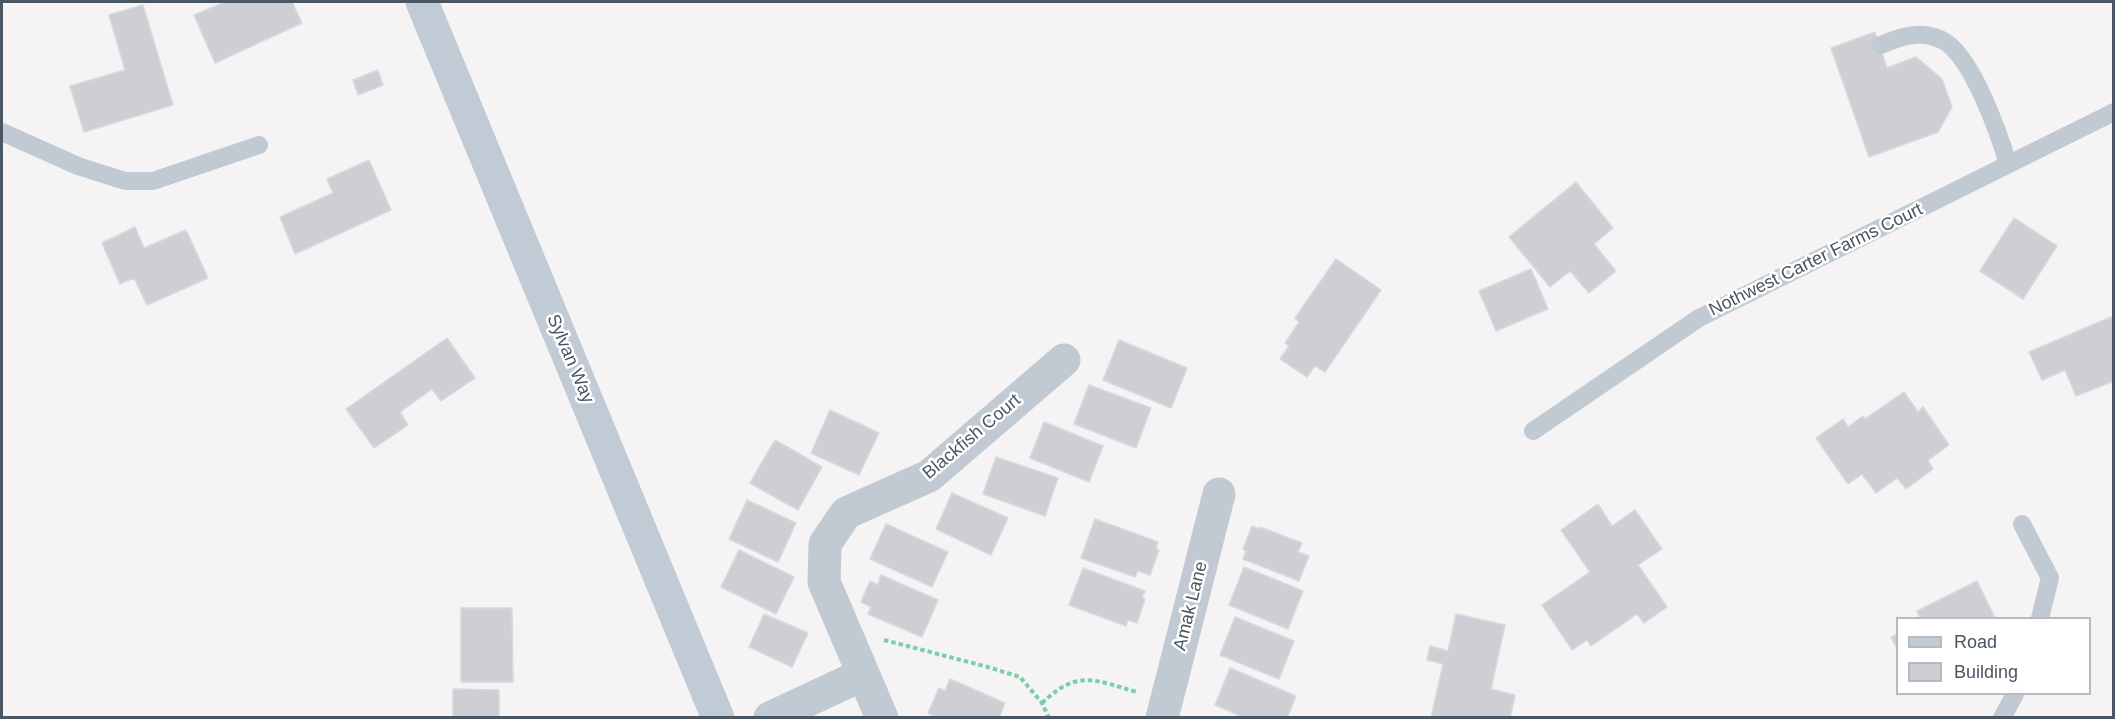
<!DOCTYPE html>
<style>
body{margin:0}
#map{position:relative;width:2115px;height:719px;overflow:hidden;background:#f5f3f3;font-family:Arial,sans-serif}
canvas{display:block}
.frame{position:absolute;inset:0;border:3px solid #4a5661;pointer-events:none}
.legend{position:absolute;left:1896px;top:617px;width:195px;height:78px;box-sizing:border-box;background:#fff;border:2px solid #b7bbc0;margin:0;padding:8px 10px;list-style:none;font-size:18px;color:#4a5661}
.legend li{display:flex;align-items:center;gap:12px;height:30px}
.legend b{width:30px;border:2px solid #b7bbc0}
</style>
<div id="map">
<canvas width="2115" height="719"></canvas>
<div class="frame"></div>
<ul class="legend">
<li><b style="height:8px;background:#c1cbd6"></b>Road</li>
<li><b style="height:16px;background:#cdcfd5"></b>Building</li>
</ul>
</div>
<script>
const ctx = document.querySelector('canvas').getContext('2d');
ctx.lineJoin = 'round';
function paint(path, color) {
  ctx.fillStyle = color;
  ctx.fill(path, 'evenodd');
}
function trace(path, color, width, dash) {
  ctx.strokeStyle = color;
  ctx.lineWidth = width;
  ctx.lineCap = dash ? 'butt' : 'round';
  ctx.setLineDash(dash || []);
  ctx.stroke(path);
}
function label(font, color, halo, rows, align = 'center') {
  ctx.font = font + ' Arial,sans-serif';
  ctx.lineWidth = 5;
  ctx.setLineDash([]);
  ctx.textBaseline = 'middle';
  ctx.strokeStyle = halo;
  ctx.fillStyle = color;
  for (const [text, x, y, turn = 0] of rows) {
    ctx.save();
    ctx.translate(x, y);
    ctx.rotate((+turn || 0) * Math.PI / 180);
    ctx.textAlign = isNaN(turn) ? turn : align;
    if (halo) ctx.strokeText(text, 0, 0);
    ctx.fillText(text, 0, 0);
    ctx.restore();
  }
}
const building = new Path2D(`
 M225 2H292L302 23 215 63 194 15Z
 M143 5 173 105 84 132 70 86 125 70 109 15Z
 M1875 32 1887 68 1916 57 1942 79 1952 107 1938 132 1869 157 1831 48Z
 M378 70 383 85 358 95 353 80Z
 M369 160 391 210 295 254 280 217 333 193 327 179Z
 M1576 182 1613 228 1594 244 1616 271 1589 293 1570 271 1550 287 1509 237Z
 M2014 218 2057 246 2023 299 1980 271Z
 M135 227 144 248 186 230 208 278 147 305 134 278 120 284 102 243Z
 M1336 259 1381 290 1325 372 1315 366 1307 377 1280 359 1289 346 1285 343 1299 322 1295 318Z
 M1531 269 1548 309 1496 331 1479 291Z
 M2111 317 2114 322V381L2076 396 2065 370 2042 380 2029 352Z
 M447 338 475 378 441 401 432 389 400 412 408 425 374 448 346 409Z
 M1119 340 1187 368 1171 408 1103 380Z
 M1089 385 1151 408 1136 448 1074 424Z
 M1904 392 1918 412 1923 407 1949 445 1928 460 1933 469 1906 489 1897 478 1876 493 1862 474 1848 484 1816 438 1843 419 1848 427 1863 416 1865 419Z
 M830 410 879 433 859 475 811 453Z
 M1044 422 1103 446 1089 482 1030 458Z
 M775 440 822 467 798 510 750 483Z
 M996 457 1058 478 1045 516 983 494Z
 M952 493 1008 518 991 555 936 529Z
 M747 500 796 523 778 562 729 539Z
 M1598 504 1612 526 1635 510 1662 549 1638 565 1667 607 1644 623 1637 614 1591 646 1587 640 1572 650 1542 605 1590 572 1561 530Z
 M1095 519 1158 542 1156 549 1159 550 1150 575 1138 571 1135 577 1081 558Z
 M886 524 948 552 932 587 870 559Z
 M1252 526 1259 529 1260 527 1302 543 1298 552 1309 556 1299 581 1243 559 1246 551 1243 549Z
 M739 550 794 577 776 614 721 587Z
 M1244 567 1303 591 1288 629 1229 605Z
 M1083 568 1145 591 1142 598 1145 599 1137 623 1128 620 1126 626 1069 605Z
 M881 575 938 600 922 637 868 614 871 607 861 602 870 581 878 585Z
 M1977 581 1995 618H1920L1917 611Z
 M461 608H512L513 682H461Z
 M764 614 808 633 792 667 749 647Z
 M1456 614 1505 625 1491 689 1515 695 1510 718H1431L1443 664 1427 660 1430 646 1448 651Z
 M1235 617 1294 641 1279 679 1220 655Z
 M1898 634V650L1891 637Z
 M1230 668 1296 696 1287 718H1245L1215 705Z
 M950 679 1005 703 999 718H938L928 713 939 688 945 691Z
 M453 689 499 690V718H453Z`);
const path = new Path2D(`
 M884 640 988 667 1020 677 1042 703 1049 718
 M1042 703C1078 669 1094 680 1137 692`);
const lane = new Path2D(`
 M1881 45C1902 36 1920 30 1942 40 1972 55 1999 134 2008 164
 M2 132 78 166 125 181H153L259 145
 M1533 431 1699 318 2114 112
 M2022 524 2050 578 2040 618
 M2002 718 2015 694`);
const street = new Path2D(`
 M770 718 862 675
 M882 718 824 582 825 544 846 513 929 476 1064 360
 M1162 718 1219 494`);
const secondary = new Path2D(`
 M422 2 718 718`);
const streetNames = [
 ["Nothwest Carter Farms Court",1816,260,-26],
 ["Sylvan Way",570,359,67],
 ["Blackfish Court",972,437,-40],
 ["Amak Lane",1191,606,-76]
];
paint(building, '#cdcfd5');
trace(building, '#d7d9de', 1.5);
trace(path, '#7ad0a6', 4, [4.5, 3]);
trace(lane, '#c1cad2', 18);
trace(street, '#c1cad2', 33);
trace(secondary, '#c1cbd6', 33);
label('18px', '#4a5661', '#fff', streetNames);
</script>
